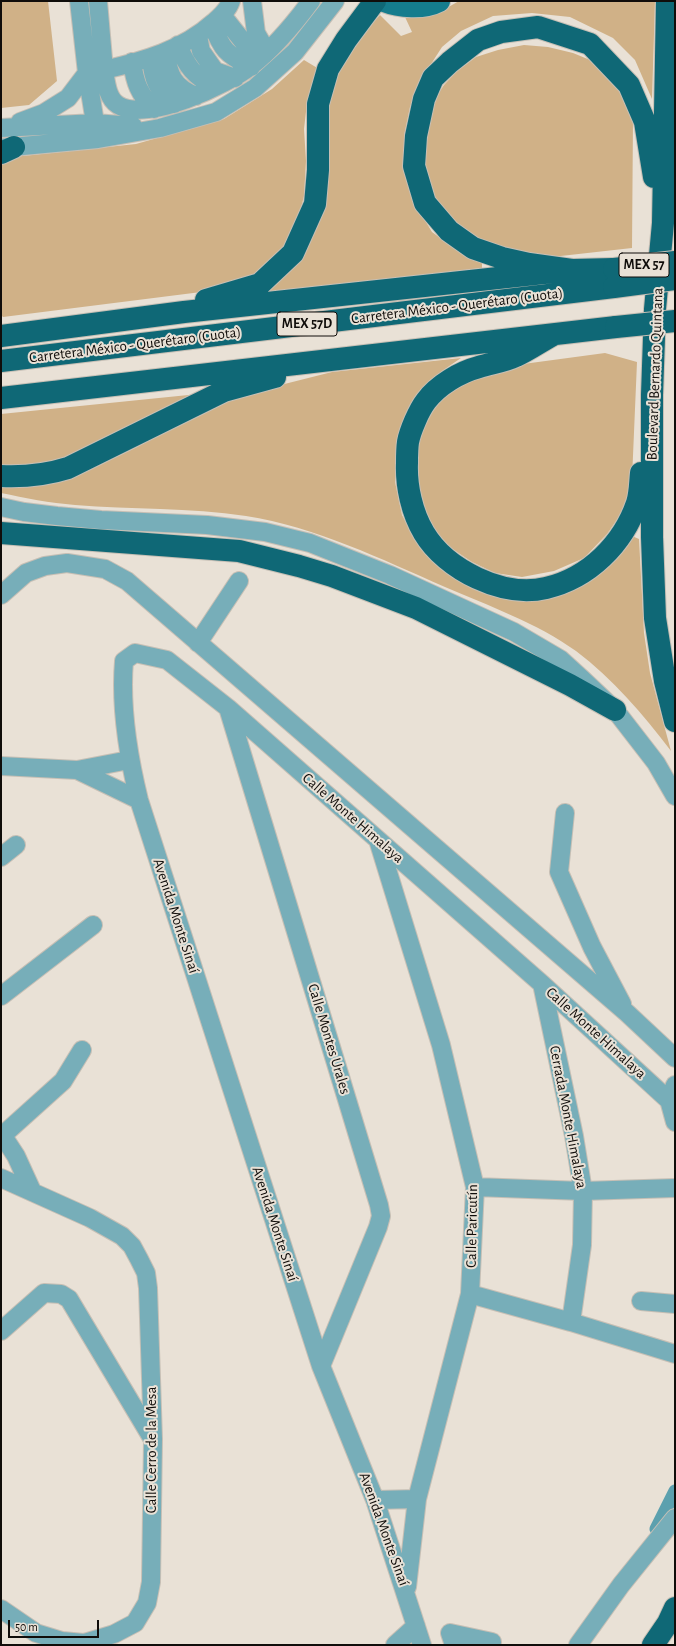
<!DOCTYPE html>
<meta charset="utf-8">
<style>
body{margin:0}
#map{position:relative;width:676px;height:1646px;overflow:hidden;background:#e9e1d6;font-family:"Alegreya Sans",sans-serif}
canvas{display:block}
.frame{position:absolute;inset:0;border:2px solid #100d0a;pointer-events:none}
.scale{position:absolute;left:8px;top:1620px;width:91px;height:18px;box-sizing:border-box;border:2px solid #100d0a;border-top:0;padding-left:5px;font-size:12px;line-height:14px;white-space:nowrap;color:#100d0a;-webkit-text-stroke:3px #e9e1d6;paint-order:stroke}
</style>
<div id="map">
<canvas width="676" height="1646"></canvas>
<div class="frame"></div>
<div class="scale">50 m</div>
</div>
<script>
const ctx = document.querySelector('canvas').getContext('2d');
ctx.lineJoin = 'round';
function paint(path, color) {
  ctx.fillStyle = color;
  ctx.fill(path, 'evenodd');
}
function trace(path, color, width, dash) {
  ctx.strokeStyle = color;
  ctx.lineWidth = width;
  ctx.lineCap = dash ? 'butt' : 'round';
  ctx.setLineDash(dash || []);
  ctx.stroke(path);
}
function label(font, color, halo, rows, align = 'center') {
  ctx.font = font + ' "Alegreya Sans",sans-serif';
  ctx.lineWidth = 4;
  ctx.setLineDash([]);
  ctx.textBaseline = 'middle';
  ctx.strokeStyle = halo;
  ctx.fillStyle = color;
  for (const [text, x, y, turn = 0] of rows) {
    ctx.save();
    ctx.translate(x, y);
    ctx.rotate((+turn || 0) * Math.PI / 180);
    ctx.textAlign = isNaN(turn) ? turn : align;
    if (halo) ctx.strokeText(text, 0, 0);
    ctx.fillText(text, 0, 0);
    ctx.restore();
  }
}
const green = new Path2D(`
 M1 1H48L57 81 29 105 1 108Z
 M459 1H655L652 99 635 60 613 38 570 17 532 13 493 16 461 31 442 47 424 75 410 107 404 136 405 172 414 202 432 232 462 254 482 262V268L257 295 301 255 318 226 325 194 324 127 334 75 365 31 380 15 401 36 412 32 405 17 445 9Z
 M524 45 548 47 573 53 595 62 613 80 625 99 633 119 632 248 534 259 498 254 445 220 420 172 432 103 444 85 457 71 476 57 498 50Z
 M304 60 319 69 307 103 304 129 306 161 304 196 297 224 282 249 262 269 245 282 217 290 3 317 1 315V162L13 157 136 144 224 119 272 89Z
 M605 353 637 362 632 479 623 511 607 534 584 558 554 571 522 577 495 573 472 562 451 548 433 529 420 503 415 451 424 425 438 403 458 384 486 369Z
 M461 358 442 371 425 390 397 455 395 482 402 515 417 543 432 560 490 592 604 569 621 553 632 536 639 539 644 633 650 673 671 751C643 714 613 679 576 651 537 623 489 606 445 587 381 559 316 527 246 516 189 507 132 510 75 505 50 503 25 498 1 493V484L81 474 137 447 192 416 237 396 332 372Z
 M208 393 67 462 1 468V414Z`);
const canal = new Path2D(`
 M656 1529 675 1491`);
const minor = new Path2D(`
 M79 1 87 73 97 135
 M98 1 104 70
 M231 1C228 10 221 16 214 22 183 50 143 61 104 70 106 82 107 98 118 105 147 123 227 85 251 66 274 48 294 24 311 1
 M252 1 256 33 267 52
 M222 15 245 44 264 55
 M212 24C222 50 226 54 251 67
 M198 36 201 51 215 71 235 78
 M178 45C187 67 194 76 215 87
 M165 52C169 75 173 87 196 96
 M151 58C153 81 157 88 174 104
 M132 62C135 83 139 94 154 109
 M20 122 44 113 68 98 87 73
 M1 128 95 123 133 126
 M1 148 98 139 160 128 216 112 255 88 295 52 335 1
 M1 507 24 512 57 516 101 520 207 525 265 532 310 543 390 575 514 632 560 659 582 679 615 710 656 763 675 796
 M1 595 26 573 45 566 67 563 105 569 127 581 627 1013 675 1058
 M198 643 239 581
 M228 708 379 1205 381 1216 378 1227 321 1366
 M1 766 77 770 129 760
 M77 770 139 800
 M565 813 559 872 592 947 622 1004
 M378 840 441 1045 475 1187 470 1294 417 1499 407 1587
 M1 857 16 845
 M542 984 574 1136 583 1191 582 1245 571 1322
 M1 996 93 925
 M675 1085 669 1100 675 1122
 M1 1133 16 1156 32 1191
 M3 1135 63 1081 82 1050
 M1 1178 90 1218 122 1236 132 1246 139 1259 146 1273 148 1288 153 1439 151 1582 147 1603 135 1623 114 1634 84 1643 62 1641 36 1633 1 1609
 M475 1187 583 1191 675 1188
 M470 1294 571 1322 675 1354
 M641 1301 675 1304
 M1 1331 44 1293 61 1294 69 1299 152 1438
 M375 1500 417 1499
 M395 1645 416 1626
 M422 1645 375 1500 321 1366 139 800C128 755 120 708 124 661L135 653 167 660 228 708 542 984 675 1106
 M454 1645 450 1633 492 1642 491 1645
 M578 1645 621 1585 675 1518`);
const major = new Path2D(`
 M384 1C399 7 424 9 439 1`);
const highway = new Path2D(`
 M667 1 663 223 655 309 652 395V537L655 618 665 681 675 721
 M1 153 14 147
 M572 270 529 264 502 258 473 248 449 231 425 203 414 166 416 136 424 99 433 78 450 62 478 40 501 32 538 27 590 44 629 85 645 122 654 177
 M206 300 260 284 293 253 315 204 318 170V104L328 69 346 40 375 1
 M553 335C540 342 529 350 516 356 504 362 491 363 479 367 460 372 438 385 426 401 419 410 410 431 408 442 407 449 407 456 407 463 406 486 412 513 424 533 446 570 503 598 546 588 589 578 623 544 637 503 640 494 640 483 641 473
 M1 336 184 312 572 270 614 269
 M1 361 614 287
 M1 398 616 327
 M1 476C24 477 46 475 68 468L224 391 275 377
 M1 533 239 551 299 566 332 576 416 608 570 685 615 710
 M653 1645 668 1623 675 1608`);
const highwayBridge = new Path2D(`
 M614 269 675 262
 M614 287 675 279
 M616 327 675 321`);
const shields = [
 [644,265,50],
 [307,324,60]
];
const shieldNames = [
 ["MEX 57",644,265],
 ["MEX 57D",307,324]
];
const streetNames = [
 ["Carretera México - Querétaro (Cuota)",457,306,-7],
 ["Carretera México - Querétaro (Cuota)",135,345,-7],
 ["Boulevard Bernardo Quintana",655,374,-88],
 ["Calle Monte Himalaya",353,818,41],
 ["Avenida Monte Sinaí",176,916,72],
 ["Calle Monte Himalaya",596,1033,42],
 ["Calle Montes Urales",329,1039,73],
 ["Cerrada Monte Himalaya",568,1117,79],
 ["Avenida Monte Sinaí",275,1224,72],
 ["Calle Paricutín",472,1226,-89],
 ["Calle Cerro de la Mesa",151,1450,-90],
 ["Avenida Monte Sinaí",384,1529,70]
];
paint(green, '#d0b187');
trace(canal, '#5ca0ae', 13);
trace(minor, '#c6bfb5', 20);
trace(major, '#c6bfb5', 24);
trace(highway, '#c6bfb5', 24);
trace(minor, '#77aeb9', 18);
trace(major, '#157c8d', 22);
trace(highway, '#0f6876', 22);
trace(highwayBridge, '#c6bfb5', 24, []);
trace(highwayBridge, '#0f6876', 22);
for (const [x, y, w] of shields) {
  const box = new Path2D();
  box.roundRect(x - w / 2, y - 12, w, 24, 3);
  ctx.fillStyle = '#e9e1d6';
  ctx.fill(box);
  trace(box, '#100d0a', 1);
}
label('bold 14px', '#100d0a', null, shieldNames);
label('15px', '#100d0a', '#e9e1d6', streetNames);
</script>
